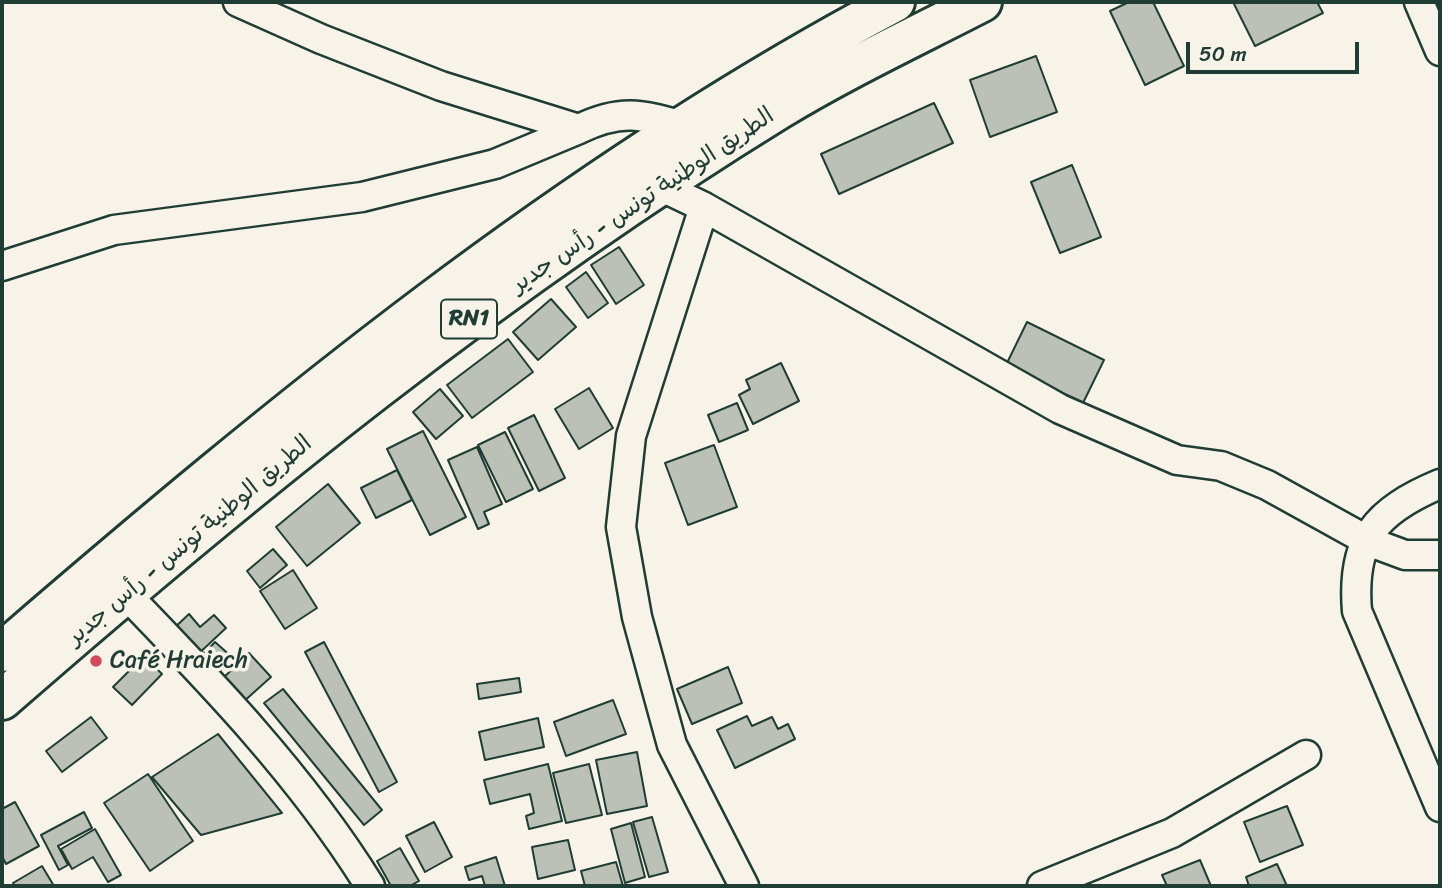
<!DOCTYPE html>
<meta charset="utf-8">
<style>
body{margin:0}
#map{position:relative;width:1442px;height:888px;overflow:hidden;background:#f7f3e8;font-family:Sriracha,sans-serif}
canvas{display:block}
.frame{position:absolute;inset:0;border:4px solid #1f3d34;pointer-events:none}
.scale{position:absolute;left:1186px;top:42px;width:173px;height:32px;box-sizing:border-box;border:4px solid #1f3d34;border-top:0;padding-left:9px;font-size:21px;line-height:24px;white-space:nowrap;color:#1f3d34;-webkit-text-stroke:5px #f7f3e8;paint-order:stroke}
</style>
<div id="map">
<canvas width="1442" height="888"></canvas>
<div class="frame"></div>
<div class="scale">50 m</div>
</div>
<script>
const ctx = document.querySelector('canvas').getContext('2d');
ctx.lineJoin = 'round';
function paint(path, color) {
  ctx.fillStyle = color;
  ctx.fill(path, 'evenodd');
}
function trace(path, color, width, dash) {
  ctx.strokeStyle = color;
  ctx.lineWidth = width;
  ctx.lineCap = dash ? 'butt' : 'round';
  ctx.setLineDash(dash || []);
  ctx.stroke(path);
}
function label(font, color, halo, rows, align = 'center') {
  ctx.font = font + ' Sriracha,"Playpen Sans Arabic",sans-serif';
  ctx.lineWidth = 7;
  ctx.setLineDash([]);
  ctx.textBaseline = 'middle';
  ctx.strokeStyle = halo;
  ctx.fillStyle = color;
  for (const [text, x, y, turn = 0] of rows) {
    ctx.save();
    ctx.translate(x, y);
    ctx.rotate((+turn || 0) * Math.PI / 180);
    ctx.textAlign = isNaN(turn) ? turn : align;
    if (halo) ctx.strokeText(text, 0, 0);
    ctx.fillText(text, 0, 0);
    ctx.restore();
  }
}
const building = new Path2D(`
 M1129 2H1153L1184 66 1145 85 1110 11Z
 M1233 2H1317L1323 13 1255 46Z
 M1036 56 1057 112 990 137 970 80Z
 M934 103 953 143 839 194 821 154Z
 M1072 165 1101 237 1060 253 1031 182Z
 M619 247 644 285 616 304 591 265Z
 M586 272 608 303 588 318 566 287Z
 M551 299 576 327 538 360 513 332Z
 M1027 322 1104 360 1083 403 1006 365Z
 M508 339 533 372 472 418 447 385Z
 M781 363 799 401 753 424 739 395 750 389 746 380Z
 M589 388 613 428 579 449 555 409Z
 M440 389 463 416 436 439 413 412Z
 M737 403 748 430 719 442 708 415Z
 M534 415 565 478 539 491 508 428Z
 M423 431 466 517 430 535 387 449Z
 M505 432 533 489 506 502 478 445Z
 M714 445 737 507 688 525 665 463Z
 M477 447 502 504 484 512 489 524 478 529 448 460Z
 M397 470 412 500 376 518 361 488Z
 M328 484 360 523 307 566 276 527Z
 M273 549 287 565 260 588 247 571Z
 M293 570 317 608 285 629 260 591Z
 M189 614 200 627 214 615 226 628 195 657 171 631Z
 M215 642 233 658 218 673 201 657Z
 M324 642 397 782 379 792 305 652Z
 M249 653 271 677 242 703 221 680Z
 M144 656 162 674 132 705 113 687Z
 M728 667 742 703 692 724 677 689Z
 M519 678 521 692 479 699 477 684Z
 M283 689 382 810 364 825 264 703Z
 M613 700 626 734 566 756 554 722Z
 M747 716 752 726 772 717 778 729 788 724 795 739 735 768 717 730Z
 M91 717 107 738 62 772 46 751Z
 M538 718 544 747 485 760 479 732Z
 M218 734 282 813 201 835 152 777Z
 M637 752 647 806 607 814 596 760Z
 M548 764 562 821 529 829 526 816 534 813 530 794 490 804 484 780Z
 M589 764 602 815 566 823 553 773Z
 M148 774 193 841 150 871 104 803Z
 M15 802 39 846 6 864 2 856V809Z
 M1287 806 1303 845 1260 862 1244 822Z
 M84 812 92 828 58 846 68 865 59 870 41 835Z
 M652 817 668 872 649 877 633 822Z
 M434 822 452 857 425 872 406 836Z
 M631 823 645 877 625 883 611 829Z
 M95 829 121 875 108 882 93 857 72 869 61 849Z
 M568 840 575 870 538 879 532 847Z
 M400 848 419 881 410 886H391L377 861Z
 M496 857 505 886H485L482 876 469 880 465 867Z
 M1200 860 1211 886H1167L1162 875Z
 M616 862 623 886H585L581 871Z
 M1277 864 1287 886H1249L1246 877Z
 M42 866 54 886H15L13 883Z`);
const minor = new Path2D(`
 M238 2 321 39 441 86 579 129C620 109 641 114 683 126
 M1419 2 1440 51
 M660 186 704 207 1060 409 1177 460 1221 466 1267 485 1370 542 1405 555H1440
 M704 207 631 436 621 527 637 617 672 745 744 886
 M2 266 114 230 362 197 495 164 579 129
 M1440 484C1376 511 1351 539 1357 611L1440 807
 M114 582C206 677 300 773 370 886
 M1042 886 1172 833 1306 755`);
const highway = new Path2D(`
 M2 652C281 411 568 175 895 2
 M2 700C247 486 500 281 778 110 844 70 914 37 982 2`);
const markers = [
 [96,661,7,"#d1495b"]
];
const shields = [
 [469,319,56]
];
const shieldNames = [
 ["RN1",469,319]
];
const streetNames = [
 ["الطريق الوطنية تونس - رأس جدير",643,201,-34],
 ["الطريق الوطنية تونس - رأس جدير",190,541,-40]
];
const poiNames = [
 ["Café Hraiech",110,661]
];
paint(building, '#bbc1b6');
trace(building, '#1f3d34', 2);
trace(minor, '#1f3d34', 33);
trace(highway, '#1f3d34', 44);
trace(minor, '#f7f3e8', 28);
trace(highway, '#f7f3e8', 38);
for (const [x, y, r, color] of markers) {
  const dot = new Path2D();
  dot.arc(x, y, r, 0, 2 * Math.PI);
  ctx.fillStyle = color;
  ctx.fill(dot);
  trace(dot, '#f7f3e8', 2.5);
}
for (const [x, y, w] of shields) {
  const box = new Path2D();
  box.roundRect(x - w / 2, y - 19.5, w, 39, 5);
  ctx.fillStyle = '#f7f3e8';
  ctx.fill(box);
  trace(box, '#1f3d34', 2);
}
label('bold 23px', '#1f3d34', null, shieldNames);
label('24px', '#1f3d34', '#f7f3e8', streetNames);
label('24px', '#1f3d34', '#f7f3e8', poiNames, 'left');
</script>
